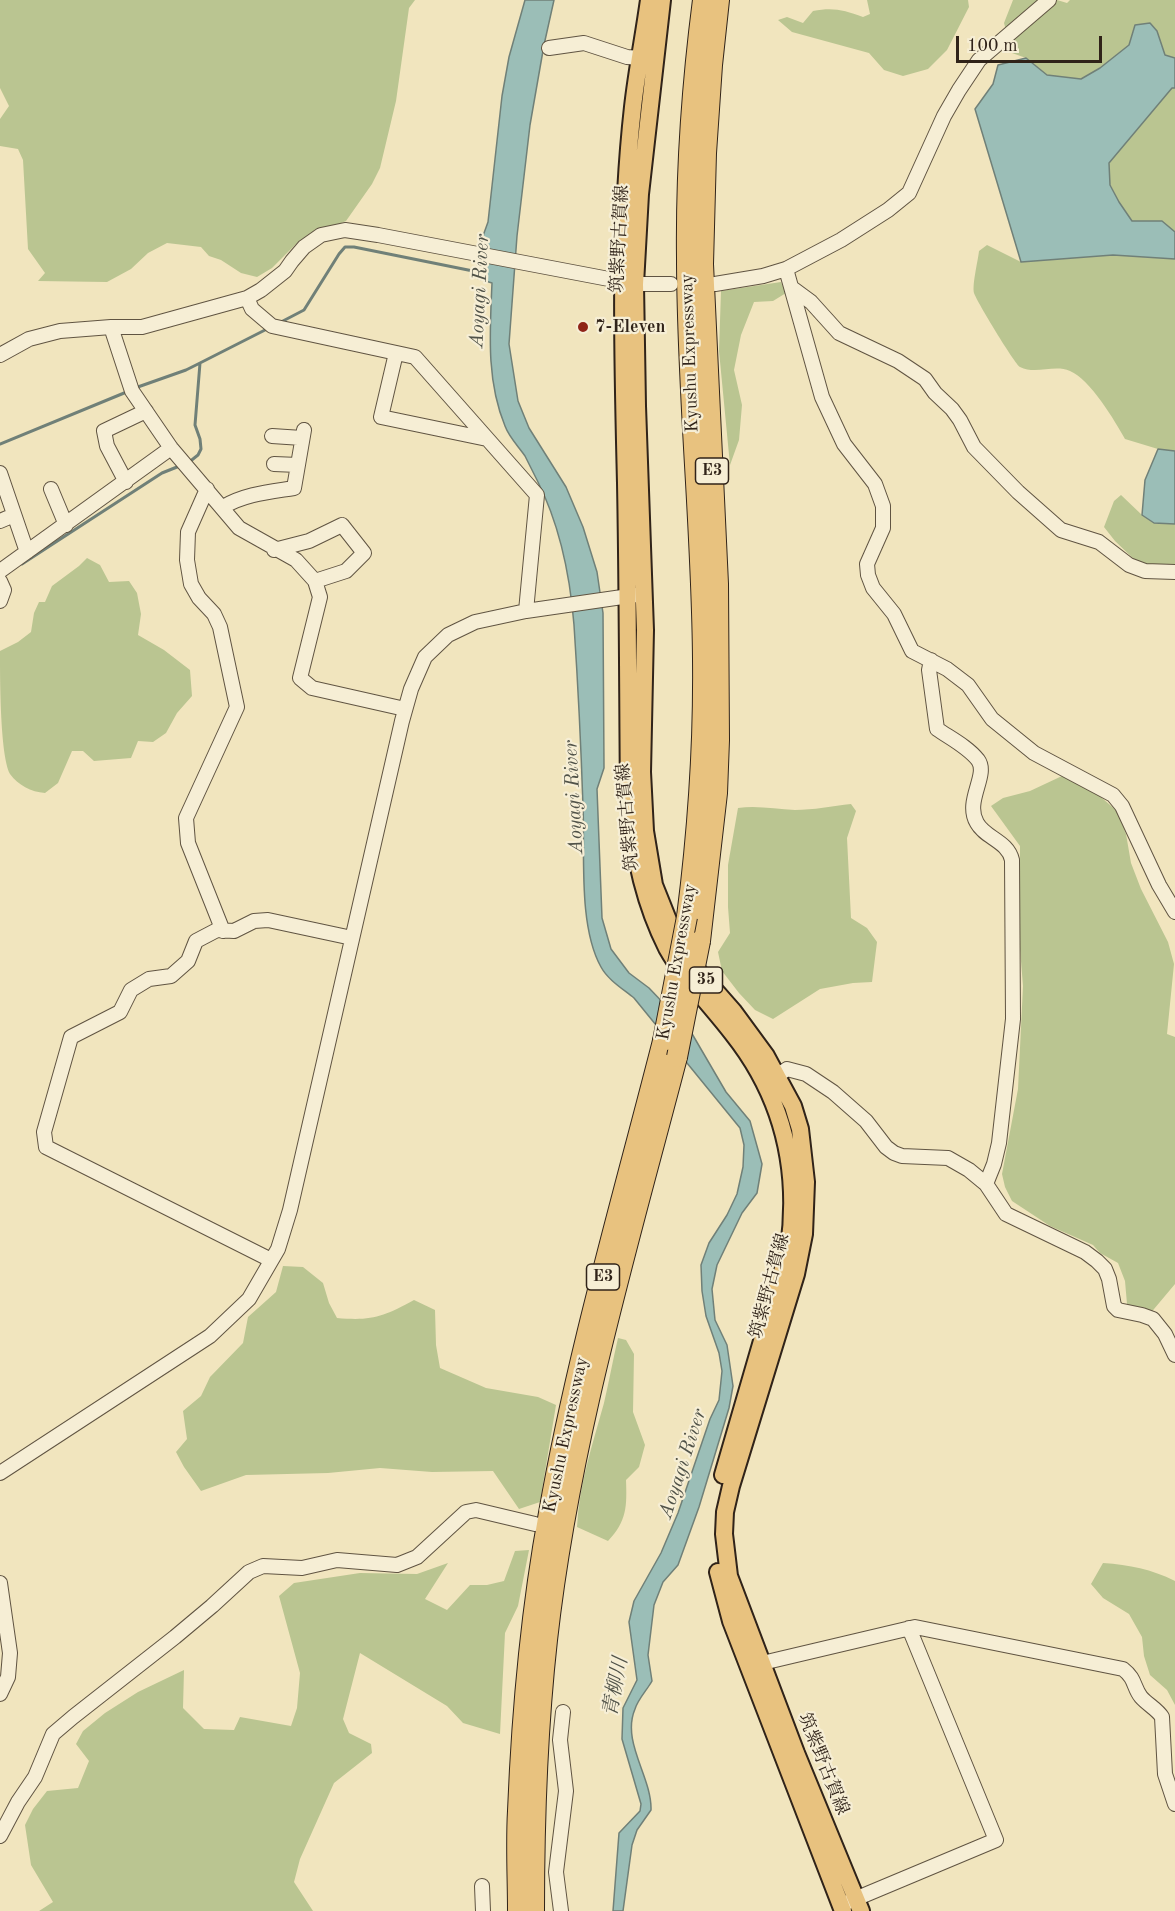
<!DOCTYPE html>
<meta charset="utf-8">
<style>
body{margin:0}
#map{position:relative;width:1175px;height:1911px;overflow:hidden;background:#f1e5be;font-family:"Old Standard TT",serif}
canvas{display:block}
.scale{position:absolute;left:956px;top:36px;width:146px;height:27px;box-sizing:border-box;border:3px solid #302319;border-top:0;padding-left:8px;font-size:18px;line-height:21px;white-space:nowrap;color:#302319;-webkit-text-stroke:4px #f6eed5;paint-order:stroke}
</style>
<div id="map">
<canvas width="1175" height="1911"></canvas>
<div class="scale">100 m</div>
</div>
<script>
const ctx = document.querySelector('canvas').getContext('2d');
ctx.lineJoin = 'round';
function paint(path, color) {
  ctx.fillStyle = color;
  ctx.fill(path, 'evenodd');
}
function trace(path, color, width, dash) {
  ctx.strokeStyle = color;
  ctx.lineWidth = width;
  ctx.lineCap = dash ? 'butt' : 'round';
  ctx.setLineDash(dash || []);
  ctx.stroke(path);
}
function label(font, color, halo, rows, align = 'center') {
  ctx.font = font + ' "Old Standard TT","Noto Serif JP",serif';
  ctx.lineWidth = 4.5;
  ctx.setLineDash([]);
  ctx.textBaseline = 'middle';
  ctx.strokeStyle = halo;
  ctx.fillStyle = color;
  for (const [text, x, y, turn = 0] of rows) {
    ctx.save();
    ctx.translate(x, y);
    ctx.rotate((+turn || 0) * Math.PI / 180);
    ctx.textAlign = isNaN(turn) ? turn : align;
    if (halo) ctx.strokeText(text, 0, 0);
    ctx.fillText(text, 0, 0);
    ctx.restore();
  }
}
const green = new Path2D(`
 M0 0H415L409 8 396 101 380 168 372 184 346 221 298 242 272 268 257 277 241 273 221 260 209 256 201 247 167 243 148 253 131 269 107 282 38 281 45 273 28 249 23 160 18 149 0 146V119L9 106 0 88Z
 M867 0H968L969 7 947 50 928 69 903 76 884 70 869 53 792 32 778 20 787 17 803 23 813 11C833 7 844 10 863 17L870 14Z
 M1013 0H1057L1067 3 1070 0H1175V58L1165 55 1157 31 1150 23 1135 25 1129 45 1100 68 1081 79 1047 75 1026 58 1012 53 1004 23Z
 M1172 88H1175V232L1162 221H1132L1119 202 1110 184 1109 163Z
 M987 245 1021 262 1113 255 1175 259V451L1158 449 1125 439C1115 421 1090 379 1070 371 1054 364 1036 375 1020 367 1015 364 977 302 974 293 972 284 978 261 979 251Z
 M781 282 786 293 773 301 754 302 741 335 734 370 742 405 739 440 730 465 719 351 721 291Z
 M1121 495 1142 515 1154 523 1175 524V569L1142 567 1115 541 1104 527 1114 501Z
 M87 558 100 565 109 582 129 581 137 593 141 614 138 635 164 650 190 670 192 696 177 713 166 733 153 742 138 741 131 758 94 761 83 751H72L58 783 45 793C31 792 18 785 10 774 0 755 0 677 0 651L18 642 31 632 34 613 39 602H45L52 586 79 566Z
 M1062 776 1095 792 1117 811 1126 834 1131 863 1141 889 1168 942 1174 964 1167 1034 1175 1037V1284L1149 1315 1127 1304 1125 1281 1118 1263 1100 1253 1093 1245 1050 1226 1012 1201 1005 1187 1002 1174 1018 1089 1023 986 1020 949V846L991 806 1003 798 1030 791Z
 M851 804 856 811 847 838 851 918 867 928 877 942 872 982 853 983 820 989 773 1019 755 1010 739 993 722 971 718 952 730 933 728 907V865L738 808C756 805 776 809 795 810 813 810 833 806 851 804Z
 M283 1266 303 1267 323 1283 329 1303 337 1318C372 1321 383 1317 414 1300L435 1310 436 1345 440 1368 486 1388 538 1397 556 1405 540 1502 519 1509 493 1471 432 1472 380 1468 328 1473 246 1475 201 1491 184 1467 176 1452 187 1439 183 1411 201 1396 210 1377 243 1343 248 1317 276 1292Z
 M618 1338 626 1340 634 1354 633 1412 645 1445 639 1467 626 1480C627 1506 627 1521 608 1541L577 1527C579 1484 593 1443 604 1403 609 1381 613 1360 618 1338Z
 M529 1550 518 1606 505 1633 500 1734 463 1723 447 1706 360 1653 343 1719 349 1733 371 1744 372 1753 334 1783 300 1859 294 1882 313 1911H39L53 1902 31 1865 25 1825 33 1809 47 1791 78 1788 89 1761 76 1744 83 1731 105 1713 138 1692 184 1670 183 1708 204 1729 234 1730 240 1717 291 1726 297 1708 300 1673 279 1596 294 1583 360 1573 417 1574 448 1563 425 1599 447 1610 470 1585H487L504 1581 515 1551Z
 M1103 1563C1130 1565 1151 1569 1175 1581V1705L1167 1690 1150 1675 1144 1656 1142 1637 1129 1614 1103 1598 1091 1584Z`);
const water = new Path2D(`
 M525 0H554L544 45 530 125 517 236 509 344 518 401 529 428 566 487 583 527 597 572 603 613 604 768 597 789 602 918 611 949 629 973 649 988 691 1032 726 1092 750 1121 762 1164 757 1193 742 1213 717 1265 712 1289 715 1320 727 1345 733 1386 729 1408 699 1507 678 1565 663 1582 654 1605 648 1655 652 1681C647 1690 638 1699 635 1709 621 1742 652 1777 651 1810L637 1830 632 1845 623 1911H613L619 1833 640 1811 641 1804 622 1739 623 1708 637 1680 629 1622 634 1601 661 1553 678 1513 710 1419 719 1400 722 1371 719 1353 706 1316 702 1291 701 1265 709 1243 727 1215 737 1194 743 1167 744 1145 740 1128 634 998C623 989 608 980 601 967 578 926 585 853 583 806 581 746 578 685 574 625 570 575 560 525 537 480 533 472 529 464 525 456 518 446 509 437 505 426 486 380 490 331 492 283L476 278 479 247 488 222 502 96 509 57Z
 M1150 23 1157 31 1165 55 1175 58V88H1172L1109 163 1110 185 1119 202 1132 221H1162L1175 232V259L1113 255 1021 262 975 109 993 84 998 65 1026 58 1047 75 1081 79 1100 68 1129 45 1135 25Z
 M1158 449 1175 451V524L1154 523 1142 515 1145 480Z`);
const stream = new Path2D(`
 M281 322 304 310 339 254 345 247H354L478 272
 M135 388 186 370 200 363
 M0 444 129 391
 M188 463 198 455 201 449 200 439 195 425 200 363 267 329
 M22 564 162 473 182 465`);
const minor = new Path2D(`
 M549 48 584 43 627 57 640 58
 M786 269 822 397 844 444 875 484 883 506V528L867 564 868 575 873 588 894 614 912 651 947 669 968 685 992 719 1034 753 1113 795 1122 806 1159 885 1175 912
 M715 284 763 276 786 269 841 240 888 210 909 193 944 116 959 90 979 60 1049 0
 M792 288 811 302 839 333 898 361 925 379 935 393 952 409 960 420 974 447 1018 492 1061 530 1099 542 1129 565 1145 571 1175 572
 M247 298 252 309 272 326 415 357 537 495 526 611
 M111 327 132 391 171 448 239 528 296 560 315 581 320 597 300 678 312 688 405 709
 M396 353 381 417 487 439
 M0 355 29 339 60 331 111 327H142L247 298 261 290 285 271 292 261 304 247 321 235 345 230 378 235 635 284H671
 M272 436 302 438
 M274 464 298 465
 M0 473 27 552
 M126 482 107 446 104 431 146 411
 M51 489 66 525
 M207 489 188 532 187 560 191 584 199 598 214 614 220 627 237 707 186 818 188 843 223 931
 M223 507C245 494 269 492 294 488L304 430
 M0 521 14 515
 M274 550 309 541 342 525 364 553 346 571 315 581
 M0 571 171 448
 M0 581 4 590 0 601
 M931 660 929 670 937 729C950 738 968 747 978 760 989 775 964 801 977 823 985 838 1008 841 1012 860L1013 1019 999 1143 994 1164 986 1184
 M777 1076 787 1069 806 1074 833 1092 866 1121 886 1147 894 1153 902 1156 948 1158 969 1170 986 1184 1006 1214 1085 1252 1097 1261 1105 1269 1109 1279 1114 1306 1118 1310 1142 1315 1153 1319 1165 1334 1175 1355
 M271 1260 46 1147 44 1132 71 1037 120 1012 131 990 149 979 171 976 188 961 196 941 217 930 234 931 254 921 268 920 352 938
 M0 1473 210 1336 249 1299 278 1249 290 1210 402 721 411 689 425 657 448 635 475 622 526 611 636 595
 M0 1583 10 1653 8 1677 0 1694
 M754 1665 915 1627 1123 1669C1136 1679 1133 1687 1141 1697 1148 1705 1157 1709 1162 1717L1165 1774 1175 1804
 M0 1836 18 1802 35 1777 53 1734 73 1717 175 1637 212 1606 249 1572 263 1566 302 1568 337 1560 397 1565 417 1557 466 1512 476 1510 535 1524
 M482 1886 483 1911
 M848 1902 996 1840 909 1628
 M561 1911 556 1872 566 1791 560 1740 563 1712`);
const major = new Path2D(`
 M649 0C644 36 637 71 633 107 619 232 623 358 626 483 628 588 628 694 629 799 633 851 643 901 667 948 685 980 711 1005 733 1034 783 1097 800 1169 789 1248L723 1475
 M662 0 640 194 635 284 637 406 645 630 642 772 645 831 654 885 674 935 690 962 733 1011 766 1056 793 1106 800 1129 806 1182 804 1234 796 1274 731 1486 725 1512 724 1534 729 1576 796 1753 861 1911
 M718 1572 731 1621 843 1911`);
const highway = new Path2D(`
 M687 917C698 831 704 746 703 659 702 525 687 392 687 258 686 172 692 85 703 0
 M700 941 717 793 719 740 718 584 703 264 706 153 712 65 719 0
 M518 1911C518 1878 516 1844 518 1811 522 1711 531 1611 549 1513 577 1354 623 1198 663 1041
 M534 1911C534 1820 537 1730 547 1640 569 1442 627 1249 677 1057`);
const highwayBridge = new Path2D(`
 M663 1041 687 917
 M677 1057 700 941`);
const markers = [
 [583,327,6,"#8f2418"]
];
const shields = [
 [712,471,33],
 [706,980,33],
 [603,1277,33]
];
const shieldNames = [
 ["E3",712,471],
 ["35",706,980],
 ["E3",603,1277]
];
const streetNames = [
 ["筑紫野古賀線",620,239,-87],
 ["Kyushu Expressway",690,353,-92],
 ["筑紫野古賀線",628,817,-95],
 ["Kyushu Expressway",677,962,-80],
 ["筑紫野古賀線",770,1286,-75],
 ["Kyushu Expressway",566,1435,-78],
 ["筑紫野古賀線",823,1764,68]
];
const poiNames = [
 ["7-Eleven",595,327]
];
const waterNames = [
 ["Aoyagi River",480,291,-87],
 ["Aoyagi River",574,797,-93],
 ["Aoyagi River",683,1464,-72],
 ["青柳川",616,1687,-79]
];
paint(green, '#bac591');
paint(water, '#9bbeb7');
trace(water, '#708078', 1.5);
trace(stream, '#708078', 3);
trace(minor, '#605442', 16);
trace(major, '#302319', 20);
trace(highway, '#302319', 22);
trace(minor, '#f6eed5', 14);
trace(major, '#e8c27f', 16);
trace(highway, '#e8c27f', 20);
trace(highwayBridge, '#302319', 22, []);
trace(highwayBridge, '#e8c27f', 20);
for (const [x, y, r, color] of markers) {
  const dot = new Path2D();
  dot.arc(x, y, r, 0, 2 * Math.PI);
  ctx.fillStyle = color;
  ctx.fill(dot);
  trace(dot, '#f6eed5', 2);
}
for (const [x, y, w] of shields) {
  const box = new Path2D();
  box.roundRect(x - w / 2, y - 13, w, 26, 4.5);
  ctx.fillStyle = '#f6eed5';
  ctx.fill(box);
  trace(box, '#302319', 1.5);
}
label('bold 16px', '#302319', null, shieldNames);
label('18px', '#302319', '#f6eed5', streetNames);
label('bold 18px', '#302319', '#f6eed5', poiNames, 'left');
label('italic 20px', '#505248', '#f6eed5', waterNames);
</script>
